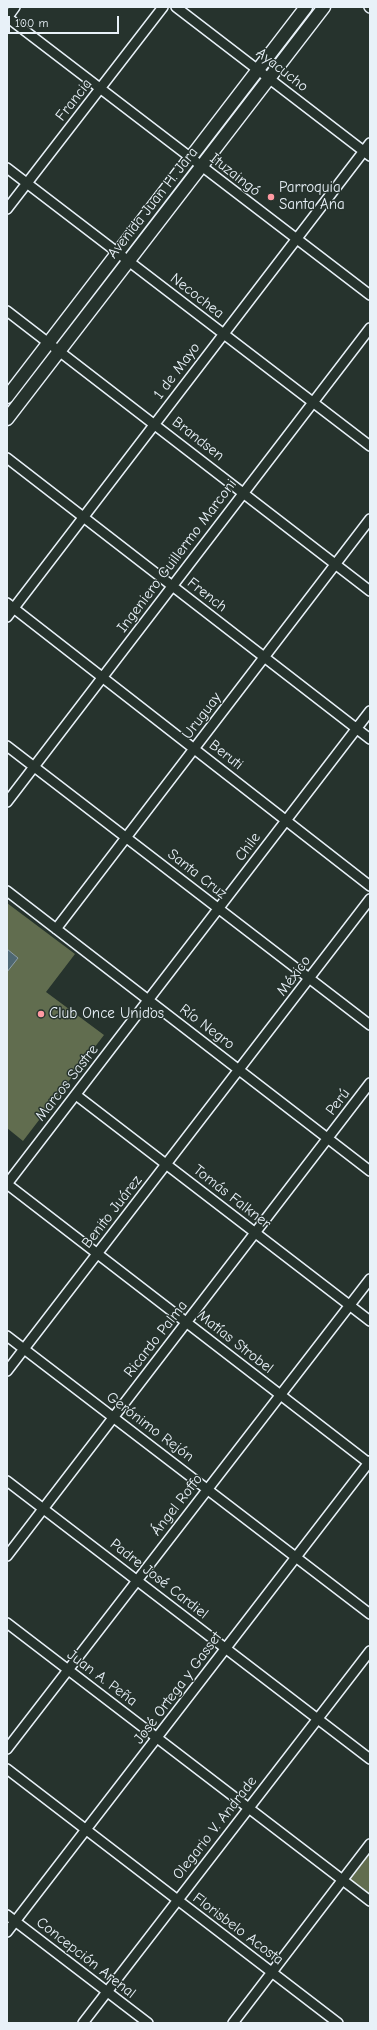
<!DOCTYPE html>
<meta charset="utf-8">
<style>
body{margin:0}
#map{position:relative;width:377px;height:2030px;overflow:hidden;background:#26332d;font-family:"Comic Neue",sans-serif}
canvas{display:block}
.frame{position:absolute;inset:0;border:8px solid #e8f1f8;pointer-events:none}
.scale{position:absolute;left:8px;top:16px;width:111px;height:18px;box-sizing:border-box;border:2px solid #e8f1f8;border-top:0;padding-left:5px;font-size:12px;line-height:14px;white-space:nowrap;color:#e8f1f8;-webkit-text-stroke:3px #26332d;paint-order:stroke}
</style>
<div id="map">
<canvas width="377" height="2030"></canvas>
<div class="frame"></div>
<div class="scale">100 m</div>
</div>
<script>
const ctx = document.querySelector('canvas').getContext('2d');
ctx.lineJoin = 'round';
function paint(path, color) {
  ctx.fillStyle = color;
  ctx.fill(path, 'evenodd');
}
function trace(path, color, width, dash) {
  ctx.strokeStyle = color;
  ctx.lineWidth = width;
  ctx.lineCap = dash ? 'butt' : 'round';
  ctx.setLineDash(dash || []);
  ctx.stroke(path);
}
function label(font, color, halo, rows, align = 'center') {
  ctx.font = font + ' "Comic Neue",sans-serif';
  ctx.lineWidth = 3;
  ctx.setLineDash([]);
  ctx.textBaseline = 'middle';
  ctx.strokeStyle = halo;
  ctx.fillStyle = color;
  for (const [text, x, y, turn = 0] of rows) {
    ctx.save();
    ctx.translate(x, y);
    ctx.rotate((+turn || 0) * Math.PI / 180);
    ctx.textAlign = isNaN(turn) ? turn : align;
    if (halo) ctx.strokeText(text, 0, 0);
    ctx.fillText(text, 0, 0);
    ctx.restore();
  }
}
const green = new Path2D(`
 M7 903 75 954 46 992 104 1035 23 1141 7 1128Z
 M370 1841V1897L343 1877Z`);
const water = new Path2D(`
 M7 949 18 958 7 972Z`);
const minor = new Path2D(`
 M176 7 370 156
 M369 7 370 8
 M7 17 370 295
 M7 18 15 7
 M7 168 370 446
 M7 209 163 7
 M7 311 370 591
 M7 458 370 739
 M7 603 370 886
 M7 617 370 143
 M7 746 370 1025
 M7 802 370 328
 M7 891 370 1171
 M56 929 370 519
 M76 1095 370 1321
 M7 1184 370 711
 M7 1184 370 1464
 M7 1336 370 1614
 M7 1371 370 899
 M7 1481 370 1759
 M7 1556 370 1083
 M7 1623 370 1901
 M7 1749 370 1279
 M7 1769 338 2023
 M7 1915 148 2023
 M7 1932 370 1461
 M83 2023 370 1651
 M233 2023 370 1844`);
const secondary = new Path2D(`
 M7 397 306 7
 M7 419 324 7`);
const markers = [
 [271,197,4,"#ff9aa2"],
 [41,1014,4,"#ff9aa2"]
];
const streetNames = [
 ["Ayacucho",282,70,38],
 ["Francia",74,100,-52],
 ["Ituzaingó",235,175,38],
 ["Avenida Juan H. Jara",153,203,-52],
 ["Necochea",197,296,38],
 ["1 de Mayo",177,371,-53],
 ["Brandsen",198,439,38],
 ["Ingeniero Guillermo Marconi",177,556,-53],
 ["French",207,595,38],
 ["Uruguay",202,716,-53],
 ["Beruti",226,755,38],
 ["Chile",248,847,-53],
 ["Santa Cruz",197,874,38],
 ["México",294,976,-53],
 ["Río Negro",207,1027,37],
 ["Marcos Sastre",67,1083,-52],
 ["Perú",338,1102,-53],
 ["Tomás Falkner",232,1197,38],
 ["Benito Juárez",112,1212,-52],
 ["Ricardo Palma",156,1339,-52],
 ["Matías Strobel",235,1342,38],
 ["Gerónimo Rejón",150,1427,37],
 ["Ángel Roffo",177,1505,-52],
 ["Padre José Cardiel",159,1579,38],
 ["Juan A. Peña",102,1678,37],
 ["José Ortega y Gasset",178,1688,-53],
 ["Olegario V. Andrade",215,1828,-52],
 ["Florisbelo Acosta",238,1929,37],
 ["Concepción Arenal",86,1958,38]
];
const poiNames = [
 ["Parroquia",279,188],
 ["Santa Ana",279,205],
 ["Club Once Unidos",49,1014]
];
paint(green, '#616d4f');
paint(water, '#4e6772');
trace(water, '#8c9ea8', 1);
trace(minor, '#e8f1f8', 12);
trace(secondary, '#e8f1f8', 15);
trace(minor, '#26332d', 9);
trace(secondary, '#26332d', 12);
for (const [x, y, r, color] of markers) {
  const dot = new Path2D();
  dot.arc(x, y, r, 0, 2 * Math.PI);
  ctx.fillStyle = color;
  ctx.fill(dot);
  trace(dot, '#26332d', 1.5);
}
label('15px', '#e8f1f8', '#26332d', streetNames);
label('15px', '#e8f1f8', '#26332d', poiNames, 'left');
</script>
